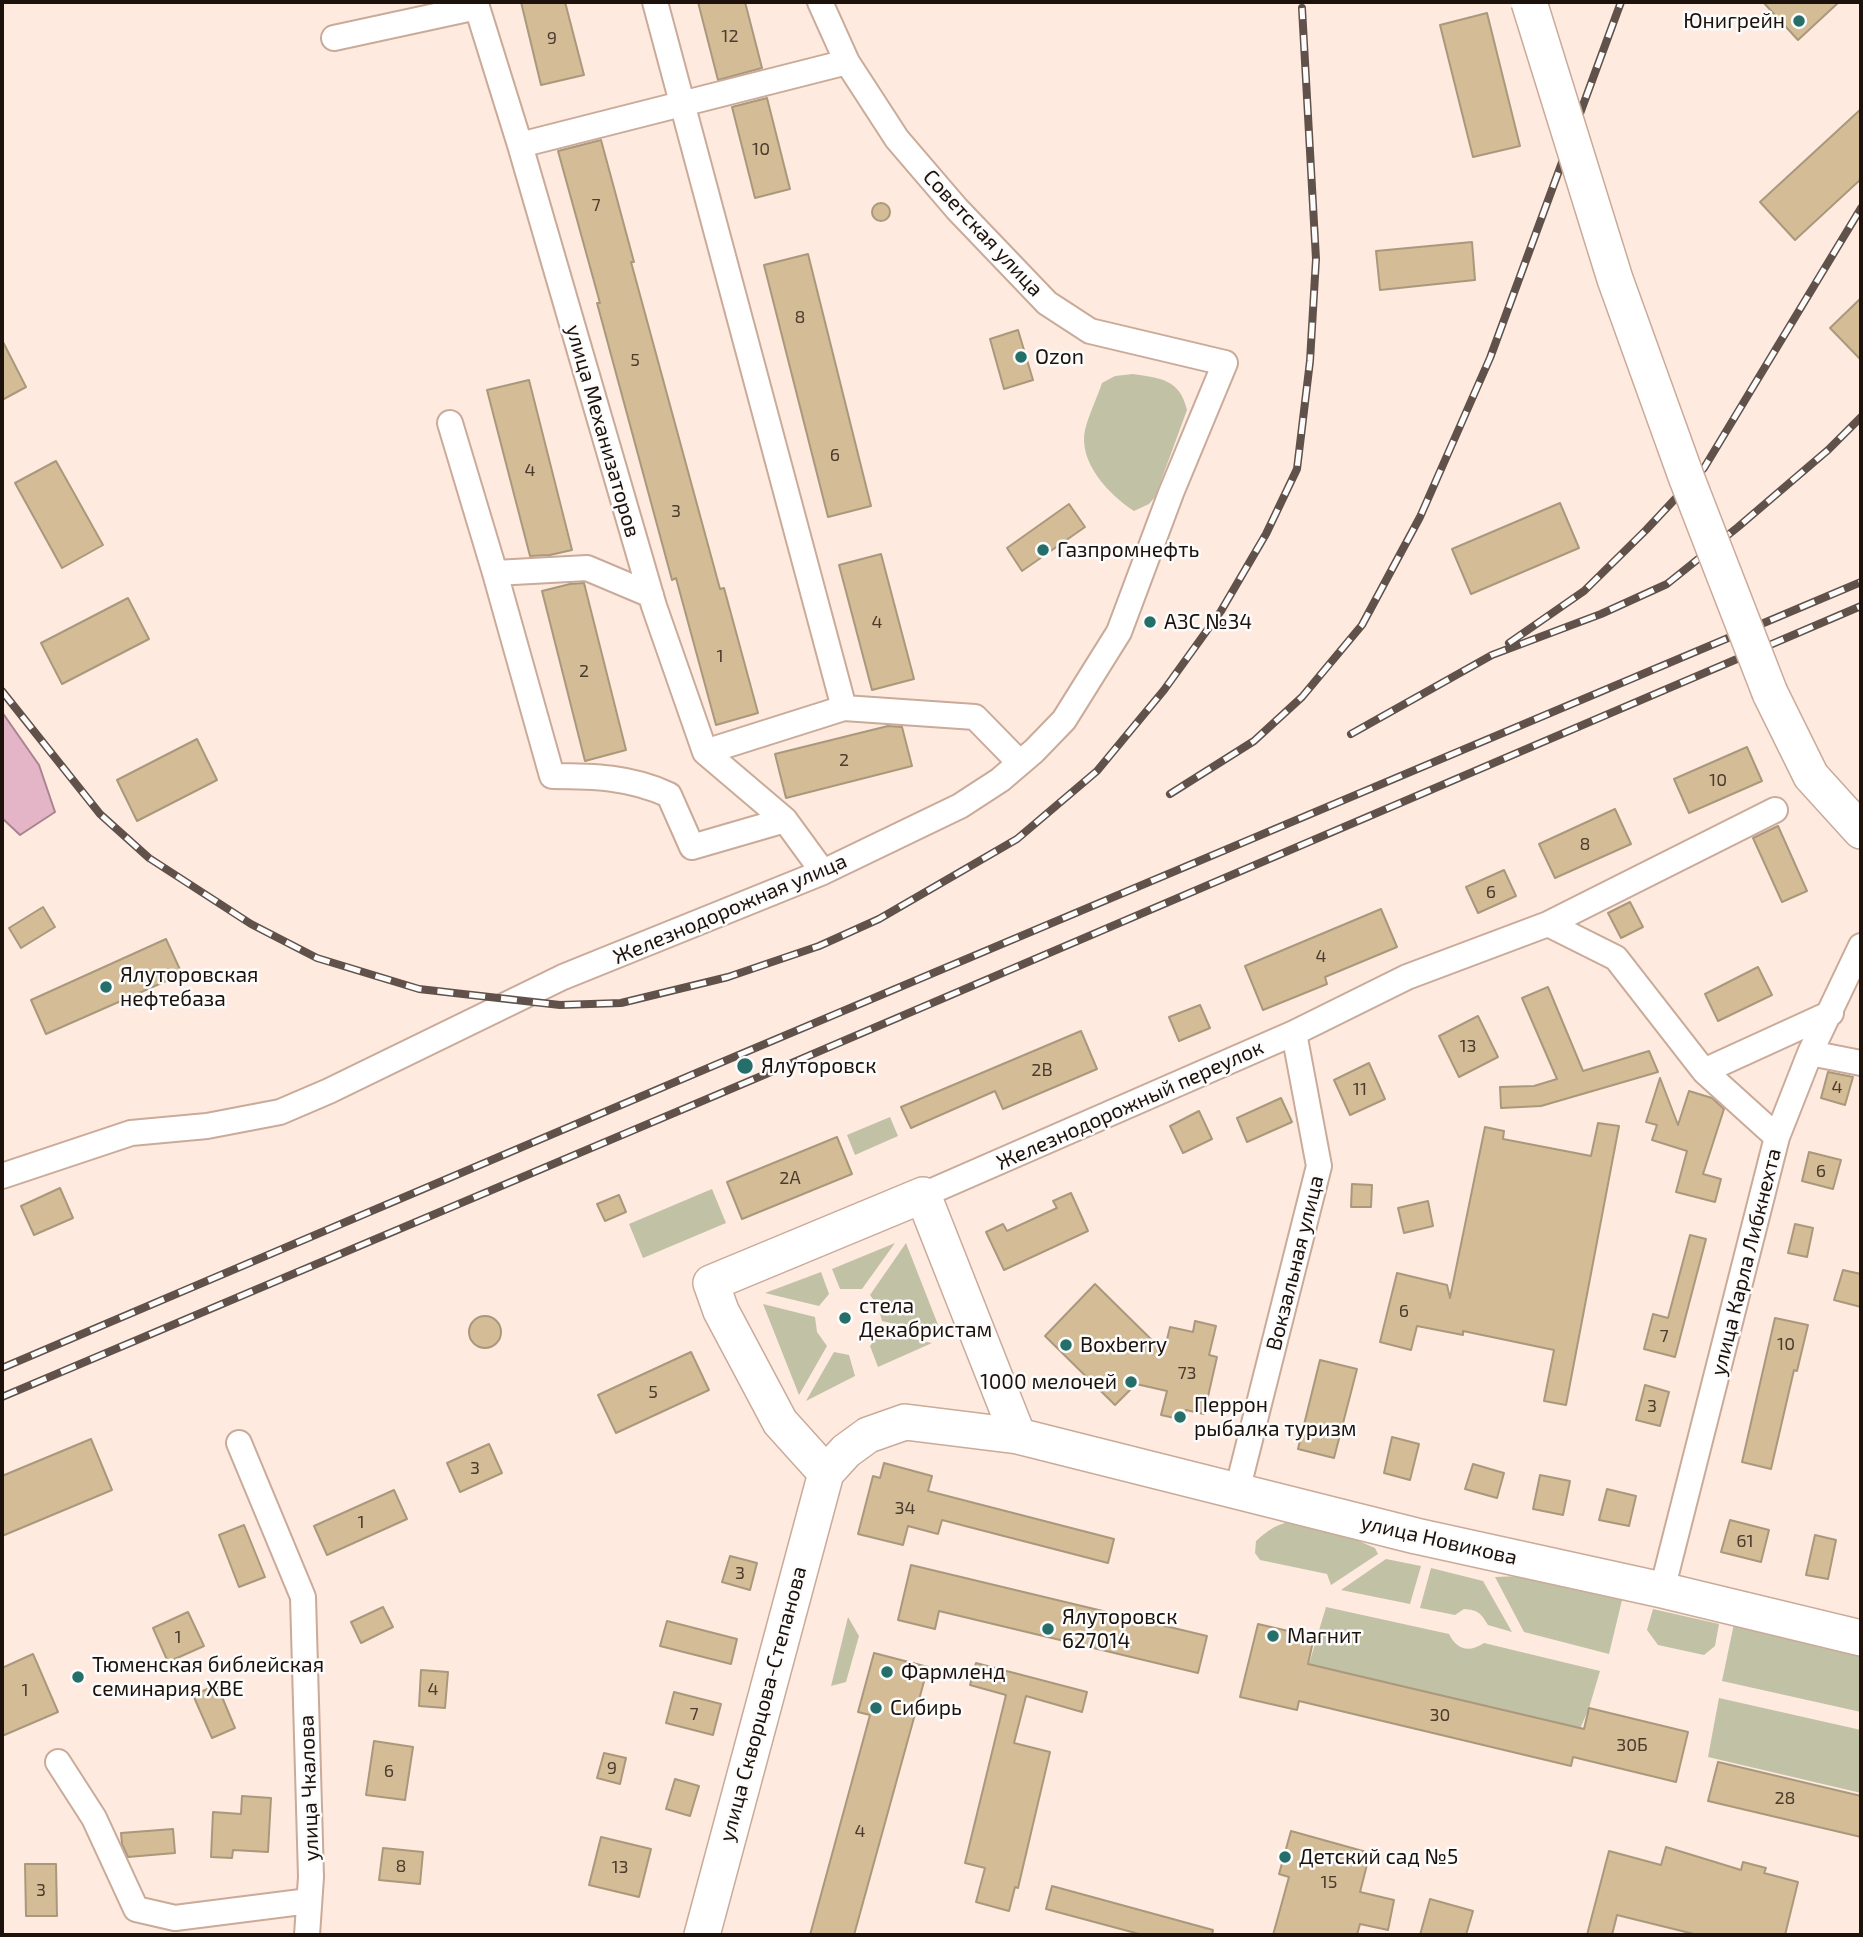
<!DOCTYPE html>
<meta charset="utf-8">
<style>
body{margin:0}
#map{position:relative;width:1863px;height:1937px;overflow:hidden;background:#feeadf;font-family:"Exo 2",sans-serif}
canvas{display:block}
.frame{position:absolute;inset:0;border:4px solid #1d120b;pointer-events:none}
</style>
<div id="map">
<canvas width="1863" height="1937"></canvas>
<div class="frame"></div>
</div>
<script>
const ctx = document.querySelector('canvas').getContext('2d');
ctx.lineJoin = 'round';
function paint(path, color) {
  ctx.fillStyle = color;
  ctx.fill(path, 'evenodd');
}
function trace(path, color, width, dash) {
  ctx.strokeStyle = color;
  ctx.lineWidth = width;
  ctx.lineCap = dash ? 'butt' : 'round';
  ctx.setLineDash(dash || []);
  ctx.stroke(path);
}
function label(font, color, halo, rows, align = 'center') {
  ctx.font = font + ' "Exo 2",sans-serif';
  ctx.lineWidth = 5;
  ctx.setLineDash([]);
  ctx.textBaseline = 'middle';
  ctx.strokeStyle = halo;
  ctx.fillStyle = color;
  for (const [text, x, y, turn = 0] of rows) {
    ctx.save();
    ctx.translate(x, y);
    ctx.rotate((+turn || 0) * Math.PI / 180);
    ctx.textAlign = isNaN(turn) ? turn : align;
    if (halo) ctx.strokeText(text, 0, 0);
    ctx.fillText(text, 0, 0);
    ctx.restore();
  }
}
const green = new Path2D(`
 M1133 374C1160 378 1180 379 1187 410L1155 497 1149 504 1134 511C1109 495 1078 462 1085 430 1089 414 1097 398 1102 383L1115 376Z
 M890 1117 898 1136 855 1155 847 1135Z
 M712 1189 726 1223 643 1258 629 1224Z
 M895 1243 862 1289H840L832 1269Z
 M906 1243 942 1335 882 1321 878 1306 870 1295Z
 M821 1272 829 1294 819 1306 765 1293Z
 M763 1304 815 1317 817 1332 827 1346 799 1395Z
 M881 1332 932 1343 878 1367 870 1346Z
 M834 1352 849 1355 855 1376 806 1401Z
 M1308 1519 1375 1548 1378 1554 1331 1585 1327 1574 1260 1560 1255 1553 1256 1541C1275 1524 1283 1522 1308 1519Z
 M1386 1559 1421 1566 1410 1604 1341 1590Z
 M1431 1568 1483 1581 1512 1632 1488 1625C1481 1613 1478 1610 1464 1609L1455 1615 1420 1608Z
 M1545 1575 1623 1596 1609 1654 1524 1632 1495 1577Z
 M1326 1607 1449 1634C1457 1650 1469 1653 1484 1643L1600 1671 1589 1708 1580 1729 1309 1664Z
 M1653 1609 1719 1624 1715 1646 1704 1655 1658 1645 1647 1630Z
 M848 1617 859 1636 846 1682 831 1686Z
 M1735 1619 1861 1649V1712L1722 1681Z
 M1719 1698 1861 1730V1793L1708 1757Z`);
const water = new Path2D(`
 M2 712 39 765 55 812 20 835 2 818Z`);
const building = new Path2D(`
 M521 2H565L584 75 541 85Z
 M698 2H745L762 68 718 80Z
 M1763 2H1839L1798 40Z
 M1487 13 1520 146 1473 157 1440 25Z
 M767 98 790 189 755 198 732 107Z
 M1861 109V179L1795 240 1760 202Z
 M601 140 634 262H631L720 589 724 588 758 713 716 725 676 578 672 580 597 303H600L558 151Z
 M872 212a9 9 0 1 1 18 0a9 9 0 1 1-18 0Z
 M1472 242 1475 280 1380 290 1376 251Z
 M808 254 871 506 828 517 764 265Z
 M1861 298V360L1830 328Z
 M1018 330 1033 380 1004 389 990 339Z
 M2 340 26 387 2 400Z
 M529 380 572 550 550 555 530 556 487 390Z
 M56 461 103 545 62 568 15 483Z
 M1560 503 1579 548 1471 594 1452 549Z
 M1069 504 1085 527 1022 571 1007 548Z
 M881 554 914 679 872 690 839 565Z
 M584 583 626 750 585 761 542 591 570 584Z
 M128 598 149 639 62 684 41 643Z
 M888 726 902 727 912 766 786 798 775 754Z
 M197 739 217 780 137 821 117 780Z
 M1747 747 1762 781 1689 813 1674 779Z
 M1615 809 1631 844 1555 878 1539 844Z
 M1778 826 1807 891 1782 902 1753 838Z
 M1504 870 1516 896 1478 913 1466 887Z
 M1630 902 1643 927 1621 938 1608 913Z
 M43 907 55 927 21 948 9 928Z
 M1381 909 1397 947 1325 977 1327 984 1263 1010 1245 966Z
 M166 939 182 974 46 1034 31 1000Z
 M1758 967 1772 995 1718 1021 1705 994Z
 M1548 987 1583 1071 1649 1051 1658 1072 1541 1106 1501 1108 1500 1087 1534 1086 1557 1079 1522 998Z
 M1200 1005 1210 1028 1179 1041 1169 1017Z
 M1478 1016 1498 1057 1459 1077 1439 1036Z
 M1081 1031 1097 1069 1003 1109 995 1091 911 1128 901 1107Z
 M1369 1063 1385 1099 1350 1115 1334 1080Z
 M1828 1072 1853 1077 1845 1105 1821 1098Z
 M1660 1078 1678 1125 1689 1091 1712 1098 1724 1109 1703 1174 1721 1179 1715 1202 1676 1192 1687 1151 1652 1140 1657 1125 1646 1122Z
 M1281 1098 1292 1122 1247 1142 1237 1118Z
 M1199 1111 1212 1139 1183 1153 1170 1126Z
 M1598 1123 1619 1126 1566 1405 1544 1401 1554 1350 1463 1331V1335L1417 1326 1411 1350 1380 1342 1397 1273 1447 1285 1450 1298 1485 1127 1504 1131 1503 1139 1591 1156Z
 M837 1137 852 1174 742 1219 727 1182Z
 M1809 1152 1841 1160 1833 1189 1802 1181Z
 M1352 1184 1372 1185 1371 1207H1351Z
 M60 1188 73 1218 34 1235 21 1206Z
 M1071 1193 1088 1231 1004 1270 986 1232 1003 1224 1007 1231 1057 1208 1053 1201Z
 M619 1195 626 1212 605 1221 597 1204Z
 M1428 1201 1433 1226 1404 1233 1398 1208Z
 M1795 1224 1813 1228 1807 1257 1788 1253Z
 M1690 1235 1706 1239 1675 1357 1644 1349 1653 1314 1668 1318Z
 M1843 1270 1861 1274V1307L1834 1300Z
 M1095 1284 1164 1352 1170 1327 1193 1332 1195 1321 1216 1326 1209 1355 1217 1357 1204 1414 1186 1410 1184 1420 1161 1415 1167 1391 1136 1384 1115 1405 1045 1336Z
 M469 1332a16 16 0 1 1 32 0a16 16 0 1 1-32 0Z
 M1775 1318 1808 1325 1797 1371 1794 1370 1771 1469 1742 1462Z
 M691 1352 709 1390 616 1433 598 1395Z
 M1320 1360 1357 1369 1334 1458 1298 1449Z
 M1645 1385 1669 1392 1660 1426 1636 1420Z
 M1392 1437 1419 1444 1410 1480 1384 1473Z
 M91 1439 112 1490 2 1536V1476Z
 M489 1444 502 1473 460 1492 447 1463Z
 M884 1463 932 1476 928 1491 1114 1539 1108 1563 942 1520 938 1534 908 1526 903 1545 858 1534 873 1476 880 1478Z
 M1473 1464 1504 1473 1497 1498 1465 1489Z
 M1540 1475 1570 1481 1563 1515 1533 1509Z
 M1607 1489 1636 1496 1629 1526 1599 1520Z
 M394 1490 407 1519 327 1555 314 1526Z
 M1730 1520 1769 1530 1761 1562 1721 1552Z
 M244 1525 265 1577 239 1587 219 1535Z
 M1815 1535 1836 1540 1828 1579 1806 1575Z
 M730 1556 757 1563 750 1590 722 1582Z
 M911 1565 1207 1636 1198 1673 939 1611 935 1629 898 1620Z
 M383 1607 393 1627 361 1643 351 1622Z
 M188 1612 204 1646 168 1662 153 1628Z
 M667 1621 737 1639 731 1664 660 1646Z
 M1258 1624 1314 1637 1308 1664 1584 1729 1589 1708 1688 1732 1676 1782 1573 1757 1571 1766 1299 1701 1297 1710 1240 1697Z
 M874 1653 928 1667 854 1935H810L870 1715 858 1712Z
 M33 1654 58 1712 2 1736V1668Z
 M976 1663 1087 1692 1082 1712 1026 1696 1014 1743 1050 1752 1018 1888 1015 1887 1009 1911 976 1902 985 1868 965 1863 1006 1695 970 1685Z
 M421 1670 448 1672 445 1708 419 1706Z
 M217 1685 235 1728 212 1738 193 1695Z
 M674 1692 721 1704 713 1735 666 1723Z
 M374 1741 413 1747 405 1800 366 1795Z
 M604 1753 626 1758 620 1784 597 1778Z
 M1718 1762 1861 1796V1837L1708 1801Z
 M675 1779 699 1786 690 1816 666 1809Z
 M242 1796 271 1798 268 1852 233 1850 232 1858 211 1857 213 1812 241 1814Z
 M173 1829 175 1853 128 1857 122 1844 121 1833Z
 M1291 1831 1370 1853 1360 1892 1394 1900 1388 1930 1360 1924 1357 1935H1273L1289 1877 1279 1874Z
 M601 1837 651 1849 639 1897 589 1885Z
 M1666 1847 1741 1870 1743 1862 1766 1868 1764 1873 1798 1882 1785 1935H1698L1617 1915 1612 1935H1587L1609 1851 1661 1865Z
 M383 1848 423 1852 420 1884 379 1880Z
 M25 1864H56L57 1916H26Z
 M1052 1886 1213 1930 1212 1935H1143L1046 1909Z
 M1430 1899 1473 1911 1466 1935H1420Z`);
const street = new Path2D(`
 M655 2 844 708 975 717 1020 763
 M334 38 477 7 520 145 654 606 705 752 785 820 823 872
 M520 145 847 62
 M450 423 495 573 552 776C593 776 631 777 669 795L692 847 785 820
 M495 573 587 568 651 595
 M705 752 844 708
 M1548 924 1775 810
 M1810 1053 1861 1063
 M1704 1071 1831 1013
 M2 1176 131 1133 207 1126 280 1112 329 1091 563 977 823 872 960 806 1000 780 1034 751 1064 720 1119 632 1171 493 1225 363 1090 331 1047 303 957 209 897 139 847 62 820 2
 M923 1195 1294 1033 1407 977 1548 924 1616 958 1704 1071 1777 1137
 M239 1443 303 1597 311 1877 307 1935
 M1237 1491 1319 1166 1294 1033
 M1662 1590 1777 1137 1810 1053 1861 946
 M58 1762 94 1818 136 1909 175 1918 309 1901`);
const secondary = new Path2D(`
 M1770 693 1811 776 1861 831
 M826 1473 780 1422 721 1311 711 1283 923 1195 1018 1436
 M702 1935 826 1473 846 1451 868 1435 905 1422 1018 1436 1416 1536 1662 1590 1861 1638`);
const rail = new Path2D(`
 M1509 643 1584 591 1646 530 1704 468 1861 208
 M2 691 100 814 149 858 251 924 317 958 419 989 560 1005 621 1003 728 977 819 946 879 919 1017 839 1097 771 1164 690 1221 611 1266 534 1297 469 1310 361 1316 259 1302 8
 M1351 734 1492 655 1601 614 1667 584 1738 527 1828 450 1861 417
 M1170 794 1254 741 1302 697 1362 625 1420 517 1490 358 1621 2
 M2 1368 741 1054 1861 582
 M2 1397 752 1080 1861 606`);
const secondaryBridge = new Path2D(`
 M1529 2 1615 279 1687 479 1770 693`);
const markers = [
 [1799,21,7,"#256f6b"],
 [1021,357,7,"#256f6b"],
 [1043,550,7,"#256f6b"],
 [1150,622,7,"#256f6b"],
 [106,987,7,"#256f6b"],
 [745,1066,9,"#256f6b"],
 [845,1318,7,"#256f6b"],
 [1066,1345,7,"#256f6b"],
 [1131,1382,7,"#256f6b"],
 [1180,1417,7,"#256f6b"],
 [1048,1629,7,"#256f6b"],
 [1273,1636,7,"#256f6b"],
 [887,1672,7,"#256f6b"],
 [78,1677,7,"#256f6b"],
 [876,1708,7,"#256f6b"],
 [1285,1857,7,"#256f6b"]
];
const numberNames = [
 ["12",730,36],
 ["9",552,38],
 ["10",761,149],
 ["7",596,205],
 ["8",800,317],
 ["5",635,360],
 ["6",835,455],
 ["4",530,470],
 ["3",676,511],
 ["4",877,622],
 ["1",720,656],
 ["2",584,671],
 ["2",844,760],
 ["10",1718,780],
 ["8",1585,844],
 ["6",1491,892],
 ["4",1321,956],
 ["13",1468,1046],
 ["2В",1042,1070],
 ["4",1837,1087],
 ["11",1360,1089],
 ["6",1821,1171],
 ["2А",790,1178],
 ["6",1404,1311],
 ["7",1664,1336],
 ["10",1786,1344],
 ["73",1187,1373],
 ["5",653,1392],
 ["3",1652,1406],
 ["3",475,1468],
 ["34",905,1508],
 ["1",361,1522],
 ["61",1745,1541],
 ["3",740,1573],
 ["1",178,1637],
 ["4",433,1689],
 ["1",25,1690],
 ["7",694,1714],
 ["30",1440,1715],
 ["30Б",1632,1745],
 ["9",612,1768],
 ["6",389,1771],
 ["28",1785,1798],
 ["4",860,1831],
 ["8",401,1866],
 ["13",620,1867],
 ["15",1329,1882],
 ["3",41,1890]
];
const poiNames = [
 ["Юнигрейн",1785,21,"right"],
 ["Ozon",1035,357],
 ["Газпромнефть",1057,550],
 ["АЗС №34",1164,622],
 ["Ялуторовская",120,975],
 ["нефтебаза",120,999],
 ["Ялуторовск",761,1066],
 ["стела",859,1306],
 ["Декабристам",859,1330],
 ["Boxberry",1080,1345],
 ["1000 мелочей",1117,1382,"right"],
 ["Перрон",1194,1405],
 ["рыбалка туризм",1194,1429],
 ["Ялуторовск",1062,1617],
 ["627014",1062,1641],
 ["Магнит",1287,1636],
 ["Тюменская библейская",92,1665],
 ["семинария ХВЕ",92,1689],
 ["Фармленд",901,1672],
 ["Сибирь",890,1708],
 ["Детский сад №5",1299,1857]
];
const streetNames = [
 ["Советская улица",983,233,47],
 ["улица Механизаторов",603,431,74],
 ["Железнодорожная улица",730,909,-23],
 ["Железнодорожный переулок",1130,1105,-24],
 ["улица Карла Либкнехта",1746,1262,-76],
 ["Вокзальная улица",1295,1263,-76],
 ["улица Новикова",1439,1540,13],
 ["улица Скворцова-Степанова",763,1704,-75],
 ["улица Чкалова",309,1788,-92]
];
paint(green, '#c1c1a5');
paint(water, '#e4b5c6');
trace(water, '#a8848e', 2);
paint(building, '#d4bc96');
trace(building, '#aa987c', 2);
trace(street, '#caaa99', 28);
trace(secondary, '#caaa99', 38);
trace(street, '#fff', 24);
trace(secondary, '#fff', 35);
trace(rail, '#60524a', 8);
trace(rail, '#fcfcfc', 5, [16]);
trace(secondaryBridge, '#caaa99', 38, []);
trace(secondaryBridge, '#fff', 35);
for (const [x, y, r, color] of markers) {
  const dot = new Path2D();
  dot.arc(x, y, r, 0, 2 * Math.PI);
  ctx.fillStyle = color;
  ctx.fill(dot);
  trace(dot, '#fcfcfc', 2.5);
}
label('18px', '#4b3c2e', null, numberNames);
label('21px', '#1d120b', '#fcfcfc', poiNames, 'left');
label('21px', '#1d120b', '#fcfcfc', streetNames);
</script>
